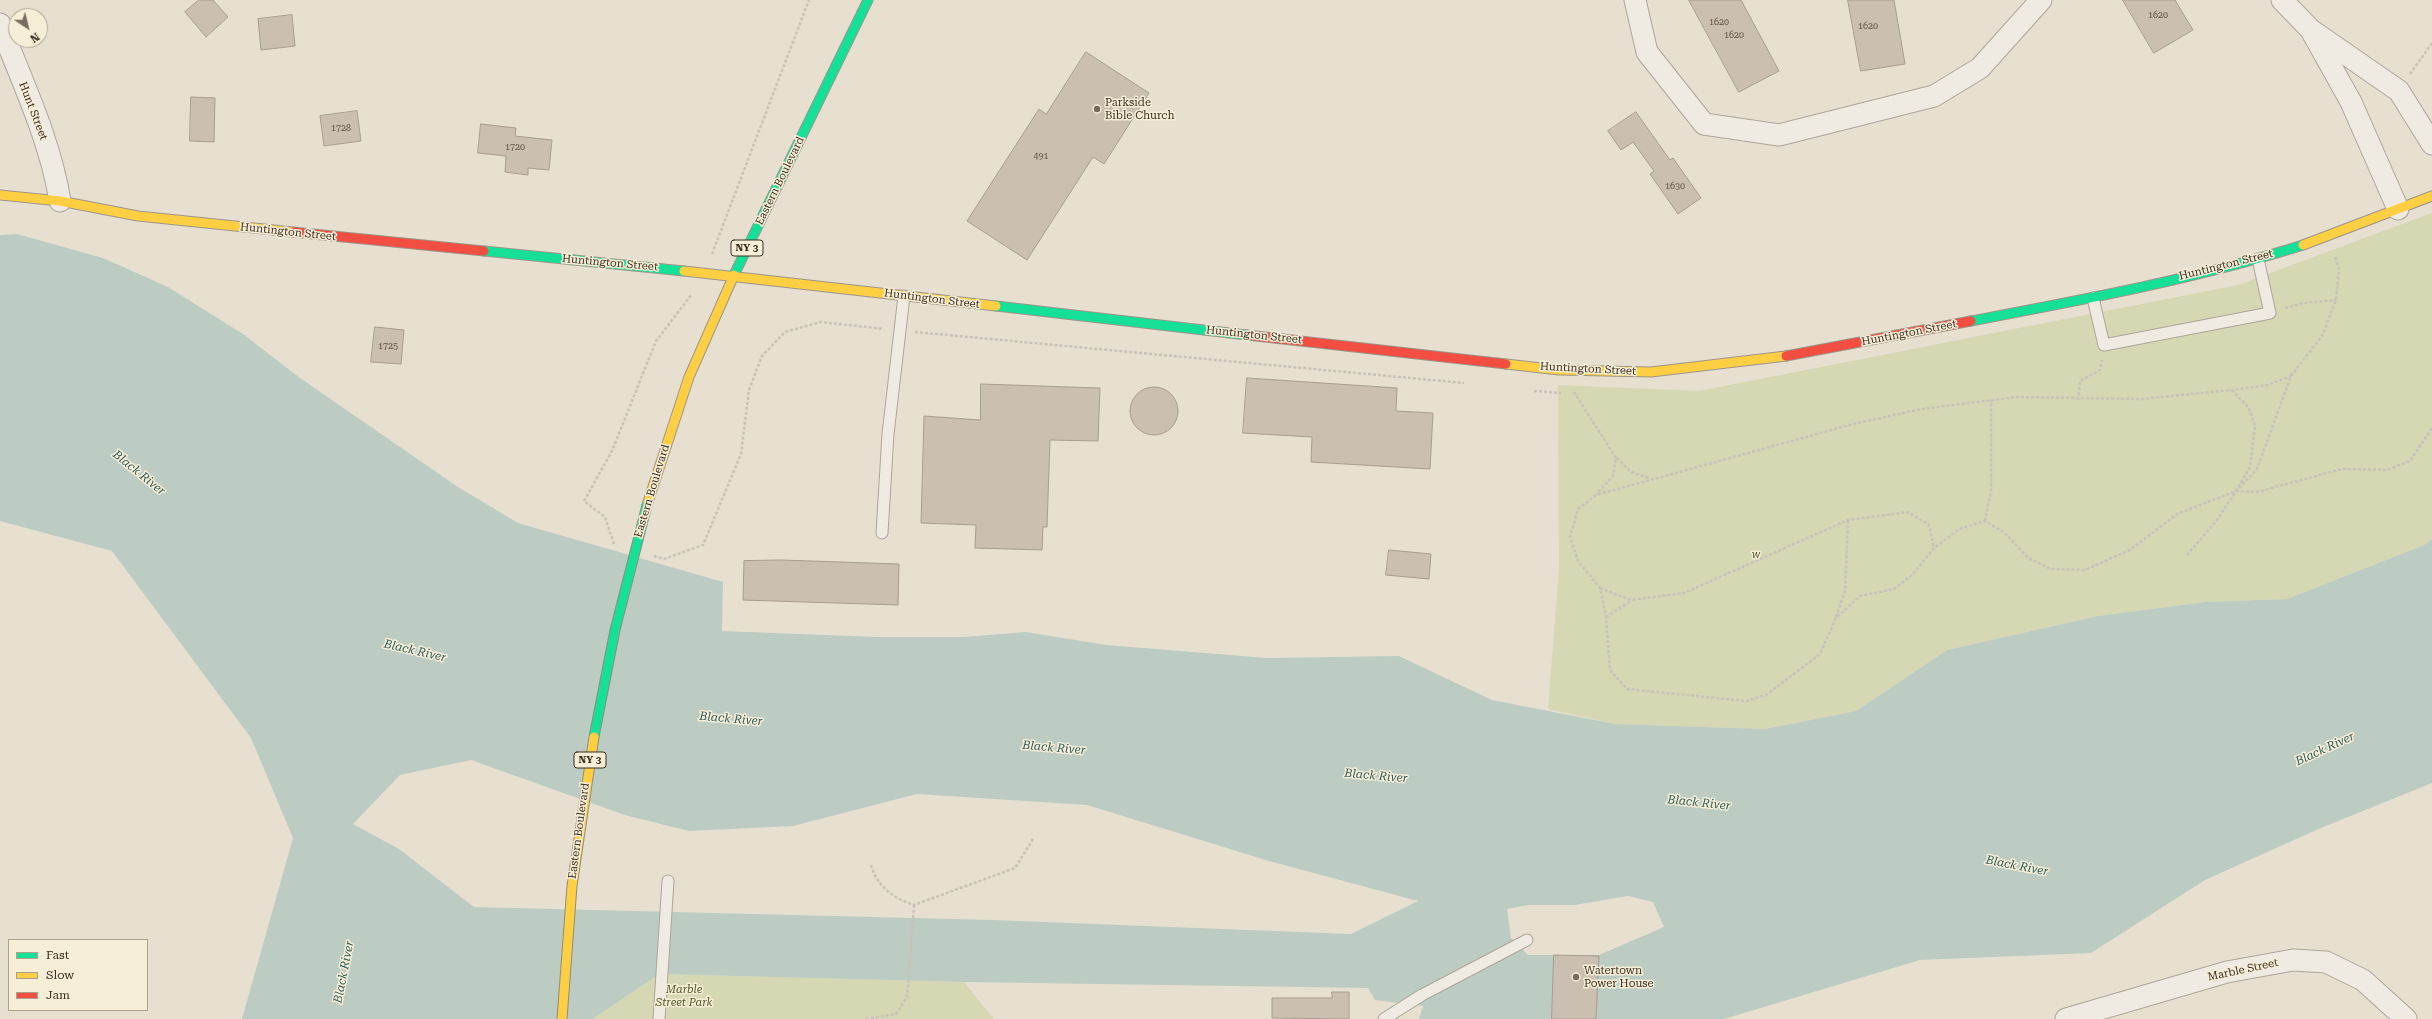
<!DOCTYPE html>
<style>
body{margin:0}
#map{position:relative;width:2432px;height:1019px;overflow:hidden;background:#e7e0d1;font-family:"Roboto Serif",serif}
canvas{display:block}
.legend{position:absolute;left:8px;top:939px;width:140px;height:72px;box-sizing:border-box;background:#f7eed8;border:1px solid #ada18e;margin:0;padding:5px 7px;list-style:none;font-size:12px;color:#3d2e20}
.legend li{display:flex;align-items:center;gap:8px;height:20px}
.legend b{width:20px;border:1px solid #ada18e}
.north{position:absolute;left:8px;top:8px;width:40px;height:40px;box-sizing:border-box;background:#f7eed8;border:1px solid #ada18e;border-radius:50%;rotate:145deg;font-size:11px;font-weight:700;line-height:16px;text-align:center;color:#3d2e20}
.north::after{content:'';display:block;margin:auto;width:14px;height:18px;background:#786c5e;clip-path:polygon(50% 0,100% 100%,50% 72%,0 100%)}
</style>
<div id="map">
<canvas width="2432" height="1019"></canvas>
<ul class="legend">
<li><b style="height:5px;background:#16e098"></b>Fast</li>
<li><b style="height:5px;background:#ffcf43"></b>Slow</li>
<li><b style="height:5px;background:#f24e42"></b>Jam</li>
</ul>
<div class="north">N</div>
</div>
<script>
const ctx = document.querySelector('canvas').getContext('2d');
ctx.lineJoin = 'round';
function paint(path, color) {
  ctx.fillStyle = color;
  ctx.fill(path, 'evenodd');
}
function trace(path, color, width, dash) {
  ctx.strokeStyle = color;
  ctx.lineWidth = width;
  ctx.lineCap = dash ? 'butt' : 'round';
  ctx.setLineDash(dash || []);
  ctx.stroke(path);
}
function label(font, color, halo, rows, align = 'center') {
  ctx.font = font + ' "Roboto Serif",serif';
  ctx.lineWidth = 3;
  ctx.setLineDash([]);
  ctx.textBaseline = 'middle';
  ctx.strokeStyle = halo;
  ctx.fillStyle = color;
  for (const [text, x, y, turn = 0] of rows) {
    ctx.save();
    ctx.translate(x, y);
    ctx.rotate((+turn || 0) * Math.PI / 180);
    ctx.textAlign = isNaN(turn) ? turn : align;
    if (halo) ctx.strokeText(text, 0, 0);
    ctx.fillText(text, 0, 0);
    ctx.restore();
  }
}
const green = new Path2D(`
 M2432 213V539L2424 545 2287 599 2205 602 2098 616 1947 650 1856 711 1765 729 1615 724 1548 709 1559 569 1558 385 1699 391 2238 285Z
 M659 974 964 982 994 1019H593Z`);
const water = new Path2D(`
 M17 234 103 258 168 287 243 334 300 378 458 487 518 523 723 582 722 631 877 637H964L1026 632 1106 645 1267 658 1399 656 1492 700 1615 724 1765 729 1856 711 1947 650 2098 616 2205 602 2287 599 2424 545 2432 539V783L2321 828 2205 880 2091 953 1920 960 1724 1019H1419L1423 1006 1375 1000 1368 988 964 982 659 974 593 1019H242L293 838 251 738 112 551 0 521V235ZM471 760 625 815 689 831 793 826 917 794 1087 805 1269 861 1418 901 1351 934 993 920 474 907 399 849 353 824 400 775ZM1628 896 1653 902 1664 927 1599 955H1528L1511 938 1507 909 1528 905H1575Z`);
const building = new Path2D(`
 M199 0H213L228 17 206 37 185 12Z
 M1689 0H1741L1779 71 1739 92Z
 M1848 0H1894L1905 64 1861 71Z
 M2123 0H2175L2193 30 2154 53Z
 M292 15 295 46 261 50 258 19Z
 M1086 52 1149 93 1104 164 1093 157 1027 260 967 221 1039 109 1046 114Z
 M191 97 215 98 214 142 190 141Z
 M357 111 361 141 324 146 320 116Z
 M1636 112 1670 160 1673 158 1701 198 1678 214 1650 174 1654 171 1633 142 1621 150 1608 131Z
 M481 124 516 128 515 136 552 140 549 170 528 168V175L505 172 506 156 478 153Z
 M375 327 404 330 401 364 371 362Z
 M1247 378 1397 388 1396 411 1433 413 1430 469 1311 462 1312 437 1243 433Z
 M981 384 1100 388 1098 441 1050 440 1047 527H1043L1042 550 975 548 976 525 921 523 924 416 980 420Z
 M1130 411a24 24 0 1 1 48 0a24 24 0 1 1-48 0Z
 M1389 550 1431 554 1429 579 1386 575Z
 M781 560 899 564 898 605 743 600 744 561Z
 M1554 955 1599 956 1596 1019H1552Z
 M1332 992H1349V1019L1272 1018V998H1332Z`);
const path = new Path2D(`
 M2410 74 2432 43
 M712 254 809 0
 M2285 308 2304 303 2336 300
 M915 332 1464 383
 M2232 390 2249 408 2255 426 2250 467 2236 491 2177 514 2130 550 2085 570 2051 569 2028 558 2005 533 1985 521 1959 529 1934 548 1913 574 1894 589 1860 596 1836 618 1820 654 1766 695 1747 701 1627 689 1610 670 1606 617 1600 588 1578 561 1570 537 1578 509 1596 495 1853 424 1922 409 2017 397 2141 399 2232 390 2267 385 2291 376
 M1534 391 1561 393
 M1574 392 1616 458 1613 476 1597 494
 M2078 400 2080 381 2100 370 2102 360
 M1617 458 1631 472 1649 478
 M2239 488 2257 469 2291 376 2322 336 2336 300 2339 269 2335 256
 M2236 491 2257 492 2342 469 2387 470 2410 461 2432 428
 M1985 521 1991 491V400
 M614 544 605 517 584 501 612 451 656 341 692 294
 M2187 555 2217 520 2236 491
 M654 556 664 559 703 545 741 454 749 390 762 356 785 332 821 322 884 329
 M1600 588 1631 600 1684 593 1848 520 1908 512 1929 525 1934 548
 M1606 617 1631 601
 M1836 617 1845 591 1848 520
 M871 865C877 886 894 899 914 905L1015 868 1033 839
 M866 1019 896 1014 907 997 914 905`);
const lane = new Path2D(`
 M2093 298 2104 345 2270 313 2258 259
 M882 533 888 434 904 296
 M659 1019 668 881
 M1384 1019 1422 995 1527 940`);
const street = new Path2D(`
 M1635 0 1647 52 1704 124 1779 135 1934 96 1980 68 2041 0
 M2282 0 2311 30 2399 91 2432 144
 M0 24C22 82 50 139 60 201
 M2313 34 2351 102 2398 209
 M2066 1019 2227 972 2293 960 2326 962 2363 980 2406 1019`);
const fast = new Path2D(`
 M484 251 684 271
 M734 275 868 0
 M996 306 1247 335
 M1971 321C2082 300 2195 279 2303 245`);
const slow = new Path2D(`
 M0 195 60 201 138 216 293 232
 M2303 245 2432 196
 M684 271 996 306
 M1506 364 1559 370 1651 372 1786 356
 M647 505 689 377 734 275`);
const jam = new Path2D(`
 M293 232 484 251
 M1247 335 1506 364
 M1786 356 1971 321`);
const fastBridge = new Path2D(`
 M594 737 615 630 647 505`);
const slowBridge = new Path2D(`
 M562 1019 572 886 594 737`);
const markers = [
 [1097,109,4,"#786c5e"],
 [1576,977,4,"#786c5e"]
];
const numberNames = [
 ["1620",2158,15],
 ["1620",1719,22],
 ["1620",1868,26],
 ["1620",1734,35],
 ["1728",341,128],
 ["1720",515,147],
 ["491",1041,156],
 ["1630",1675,186],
 ["1725",388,346]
];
const shields = [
 [747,248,32],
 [590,760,32]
];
const shieldNames = [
 ["NY 3",747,248],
 ["NY 3",590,760]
];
const poiNames = [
 ["Parkside",1105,103],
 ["Bible Church",1105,116],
 ["Watertown",1584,971],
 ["Power House",1584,984]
];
const streetNames = [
 ["Hunt Street",33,111,69],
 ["Eastern Boulevard",780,181,-64],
 ["Huntington Street",288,232,6],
 ["Huntington Street",610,263,5],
 ["Huntington Street",2226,265,-14],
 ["Huntington Street",932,299,7],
 ["Huntington Street",1909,333,-11],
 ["Huntington Street",1254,335,6],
 ["Huntington Street",1588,369,3],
 ["Eastern Boulevard",652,491,-73],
 ["Eastern Boulevard",579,831,-82],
 ["Marble Street",2243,970,-12]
];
const parkNames = [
 ["w",1756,555],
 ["Marble",684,990],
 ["Street Park",684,1003]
];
const waterNames = [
 ["Black River",139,473,39],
 ["Black River",415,651,13],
 ["Black River",731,719,5],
 ["Black River",1054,748,5],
 ["Black River",2325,749,-25],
 ["Black River",1376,776,5],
 ["Black River",1699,803,6],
 ["Black River",2017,866,11],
 ["Black River",344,972,-79]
];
paint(green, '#d6d7b3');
paint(water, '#bcccc2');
paint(building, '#cbbfb2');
trace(building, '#a89c90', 1);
trace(lane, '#ada599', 13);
trace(street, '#ada599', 23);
trace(fast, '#9c958a', 11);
trace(slow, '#9c958a', 11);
trace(jam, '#9c958a', 11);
trace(path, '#c8c2b9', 2.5, [3, 2]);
trace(lane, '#efebe3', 11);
trace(street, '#efebe3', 21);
trace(fast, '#16e098', 9);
trace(slow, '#ffcf43', 9);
trace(jam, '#f24e42', 9);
trace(fastBridge, '#928b80', 11, []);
trace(slowBridge, '#928b80', 11, []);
trace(fastBridge, '#16e098', 9);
trace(slowBridge, '#ffcf43', 9);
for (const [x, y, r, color] of markers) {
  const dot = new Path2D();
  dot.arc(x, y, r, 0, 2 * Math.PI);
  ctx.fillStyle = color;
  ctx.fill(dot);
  trace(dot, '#f7eed8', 1.5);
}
label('9px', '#605244', null, numberNames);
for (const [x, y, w] of shields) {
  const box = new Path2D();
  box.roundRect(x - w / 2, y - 8, w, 16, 3);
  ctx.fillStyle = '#f7eed8';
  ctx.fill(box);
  trace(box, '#3d2e20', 1);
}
label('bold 10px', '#3d2e20', null, shieldNames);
label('11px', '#3d2e20', '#f7eed8', poiNames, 'left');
label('11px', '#3d2e20', '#f7eed8', streetNames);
label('italic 11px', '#4d5a26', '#f7eed8', parkNames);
label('italic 12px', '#2f5d5a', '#f7eed8', waterNames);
</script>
